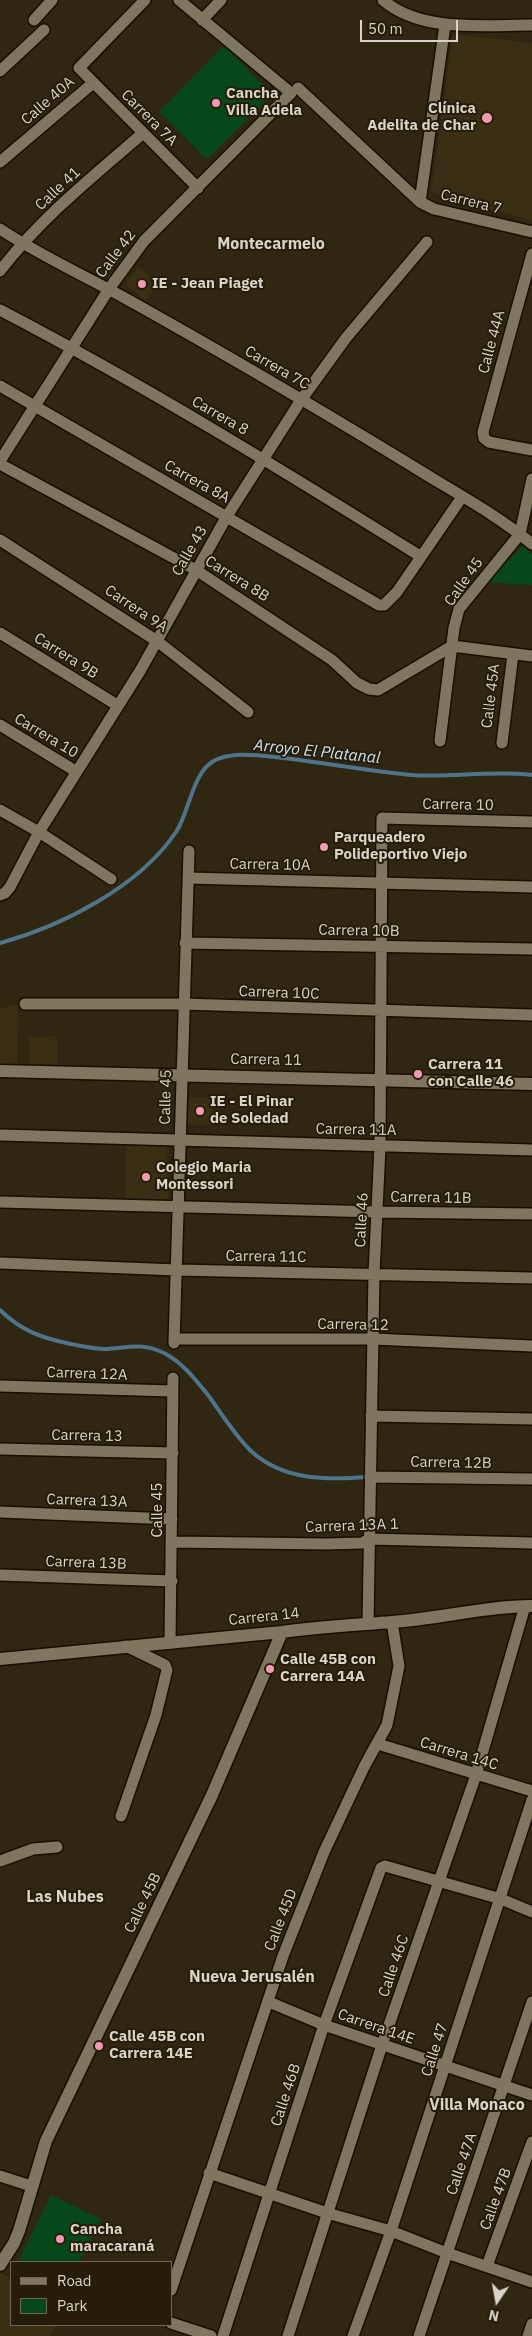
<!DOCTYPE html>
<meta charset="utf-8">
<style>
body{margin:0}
#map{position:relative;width:532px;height:2336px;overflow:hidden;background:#2f2712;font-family:"IBM Plex Sans",sans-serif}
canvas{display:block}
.legend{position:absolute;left:10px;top:2261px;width:162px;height:65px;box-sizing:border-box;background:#251d09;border:1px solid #6d6655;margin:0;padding:6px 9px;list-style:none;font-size:15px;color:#d9d4c7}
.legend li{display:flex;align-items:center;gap:10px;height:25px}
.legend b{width:25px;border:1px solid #6d6655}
.north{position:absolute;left:472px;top:2276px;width:50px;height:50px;-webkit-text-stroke:4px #251d09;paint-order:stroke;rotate:192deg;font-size:14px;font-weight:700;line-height:20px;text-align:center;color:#d9d4c7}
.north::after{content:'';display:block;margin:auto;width:18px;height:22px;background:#d9d4c7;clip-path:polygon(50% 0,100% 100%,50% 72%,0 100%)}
.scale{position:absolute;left:360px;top:20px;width:98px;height:22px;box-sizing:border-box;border:2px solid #d9d4c7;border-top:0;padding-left:6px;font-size:15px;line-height:18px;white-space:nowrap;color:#d9d4c7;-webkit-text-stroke:4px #251d09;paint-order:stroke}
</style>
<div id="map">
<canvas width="532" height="2336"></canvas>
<ul class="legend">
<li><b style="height:6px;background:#7f765f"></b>Road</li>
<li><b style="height:14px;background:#064819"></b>Park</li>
</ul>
<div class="north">N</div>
<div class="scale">50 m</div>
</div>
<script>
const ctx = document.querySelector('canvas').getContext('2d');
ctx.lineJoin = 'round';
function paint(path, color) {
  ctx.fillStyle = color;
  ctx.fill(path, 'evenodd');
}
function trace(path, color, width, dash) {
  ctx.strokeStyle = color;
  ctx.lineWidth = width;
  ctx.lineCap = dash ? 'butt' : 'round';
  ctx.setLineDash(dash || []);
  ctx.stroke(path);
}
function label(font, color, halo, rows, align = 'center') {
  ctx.font = font + ' "IBM Plex Sans",sans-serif';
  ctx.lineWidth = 4;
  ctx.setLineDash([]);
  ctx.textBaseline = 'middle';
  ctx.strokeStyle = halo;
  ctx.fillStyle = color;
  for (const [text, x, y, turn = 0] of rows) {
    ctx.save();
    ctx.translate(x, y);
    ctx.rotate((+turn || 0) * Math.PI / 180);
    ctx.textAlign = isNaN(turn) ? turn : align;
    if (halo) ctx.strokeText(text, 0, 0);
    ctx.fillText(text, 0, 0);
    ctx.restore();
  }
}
const built = new Path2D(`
 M453 34 532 43V221L431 192Z
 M138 267 159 283 145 300 125 285Z
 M18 1004 17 1064H0V1009Z
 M57 1036V1065L30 1064 28 1038Z
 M186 1097 214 1098 213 1125H187Z
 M126 1142 167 1143 168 1202 125 1200Z
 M0 2272 11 2279V2325H56L50 2336H0Z`);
const green = new Path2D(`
 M224 46 272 94 207 159 159 112Z
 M523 546 532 554V585L487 582Z
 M51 2195 101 2219 79 2262H24L19 2260Z`);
const stream = new Path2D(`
 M0 943C62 926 139 887 176 832 189 813 192 775 212 762 230 750 263 756 283 758 326 763 368 771 411 775 451 778 491 770 532 775
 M0 1310C21 1331 42 1338 71 1344 82 1346 93 1349 105 1349 127 1348 142 1342 164 1353 183 1363 195 1379 208 1395 222 1414 235 1436 252 1452 285 1481 327 1480 368 1477`);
const street = new Path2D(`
 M145 0 79 68 198 188
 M383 0C421 33 485 25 532 25
 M34 20 52 0
 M202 20 221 0
 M0 71 44 30
 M298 88 420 202 434 209 532 232
 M0 162 93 83
 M420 202 445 25
 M0 229C42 257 88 277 132 302 225 354 317 408 409 464 450 490 495 513 532 544
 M532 254 483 432 484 438 489 442 532 450
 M0 271C40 219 92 177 142 134
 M0 310C144 385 282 470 420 556
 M0 386 379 605H384L397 592 462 497
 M0 461 109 289 144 241 291 93 179 0
 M0 464 196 570 332 660 357 683 369 689 378 690 452 646 532 656
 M0 540 157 641 248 712
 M0 633 117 705
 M0 725 77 772
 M440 741 454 628 459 609 520 534 532 479
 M502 743 513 654
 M0 810 39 832 111 879
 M188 878 532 887
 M0 895 5 893 10 887 39 832 140 671 227 516 301 400 346 338 427 242
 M185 943 532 949
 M25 1004H184L532 1015
 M0 1135 532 1150
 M0 1202 378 1212 532 1214
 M0 1263 177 1270 532 1278
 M174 1339H373L532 1346
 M174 1343 189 851
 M0 1386 172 1391
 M371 1416 532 1419
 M0 1449 173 1453
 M370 1477 532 1479
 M0 1512 172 1519
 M173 1542 327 1544 362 1543 369 1539 532 1543
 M0 1575 172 1581
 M368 1623 374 1274 380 1146 382 818 532 822
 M170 1643 173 1378
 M378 1744 532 1791
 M121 1816 156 1715 167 1670 165 1665 126 1646
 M0 1861 33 1849 57 1847
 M269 2002 324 2025 532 2095
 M209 2173 327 2213 391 2231 447 2253 532 2282
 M0 2176 31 2186
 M487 2266 532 2142
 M171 2290 283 1956 324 1852 364 1767 387 1725 399 1666 392 1622
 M171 2323 211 2336
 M223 2336 324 2025 381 1868 385 1866 501 1899 532 1912
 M288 2336 382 2045 476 1775 525 1606
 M353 2336 391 2231 532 1800
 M419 2336 532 2002
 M528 2336 532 2324`);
const secondary = new Path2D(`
 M0 1071 532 1084
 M0 1659 282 1632C319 1627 355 1625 392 1622 439 1619 485 1606 532 1606
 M0 2265 14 2243 19 2231 46 2141 212 1795 282 1632`);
const markers = [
 [216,103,5,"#f29aaf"],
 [487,118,6,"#f29aaf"],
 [142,284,5,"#f29aaf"],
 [324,847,5,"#f29aaf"],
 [418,1074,5,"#f29aaf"],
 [200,1111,5,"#f29aaf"],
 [146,1177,5,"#f29aaf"],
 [270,1669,5,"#f29aaf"],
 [99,2046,5,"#f29aaf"],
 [60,2239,5,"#f29aaf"]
];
const poiNames = [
 ["Cancha",226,94],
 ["Villa Adela",226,111],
 ["Clínica",476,109,"right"],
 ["Adelita de Char",476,126,"right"],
 ["IE - Jean Piaget",152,284],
 ["Parqueadero",334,838],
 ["Polideportivo Viejo",334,855],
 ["Carrera 11",428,1065],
 ["con Calle 46",428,1082],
 ["IE - El Pinar",210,1102],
 ["de Soledad",210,1119],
 ["Colegio Maria",156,1168],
 ["Montessori",156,1185],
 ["Calle 45B con",280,1660],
 ["Carrera 14A",280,1677],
 ["Calle 45B con",109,2037],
 ["Carrera 14E",109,2054],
 ["Cancha",70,2230],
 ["maracaraná",70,2247]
];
const streetNames = [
 ["Calle 40A",48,101,-41],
 ["Carrera 7A",149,118,45],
 ["Calle 41",58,189,-43],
 ["Carrera 7",471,202,14],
 ["Calle 42",116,254,-53],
 ["Calle 44A",492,342,-75],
 ["Carrera 7C",277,368,30],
 ["Carrera 8",220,416,30],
 ["Carrera 8A",197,482,29],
 ["Calle 43",190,551,-60],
 ["Carrera 8B",237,579,32],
 ["Calle 45",464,582,-55],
 ["Carrera 9A",136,609,34],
 ["Carrera 9B",66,656,32],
 ["Calle 45A",491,696,-83],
 ["Carrera 10",46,736,31],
 ["Carrera 10",458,805,1],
 ["Carrera 10A",270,865,1],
 ["Carrera 10B",359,931,1],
 ["Carrera 10C",279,993,2],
 ["Carrera 11",266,1060,1],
 ["Calle 45",166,1097,-89],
 ["Carrera 11A",356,1130,1],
 ["Carrera 11B",431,1198,1],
 ["Calle 46",362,1220,-87],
 ["Carrera 11C",266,1257,1],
 ["Carrera 12",353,1325,1],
 ["Carrera 12A",87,1374,2],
 ["Carrera 13",87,1436,1],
 ["Carrera 12B",451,1463,1],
 ["Carrera 13A",87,1501,2],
 ["Calle 45",158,1510,-90],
 ["Carrera 13A 1",352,1526,-2],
 ["Carrera 13B",86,1563,2],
 ["Carrera 14",264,1617,-6],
 ["Carrera 14C",459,1754,17],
 ["Calle 45B",143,1903,-64],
 ["Calle 45D",281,1920,-69],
 ["Calle 46C",394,1966,-71],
 ["Carrera 14E",376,2027,19],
 ["Calle 47",435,2050,-72],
 ["Calle 46B",286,2095,-72],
 ["Calle 47A",462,2164,-71],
 ["Calle 47B",496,2199,-70]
];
const neighbourhoodNames = [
 ["Montecarmelo",271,244],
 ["Las Nubes",65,1897],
 ["Nueva Jerusalén",252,1977],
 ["Villa Monaco",477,2105]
];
const waterNames = [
 ["Arroyo El Platanal",317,752,6]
];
paint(built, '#3a2f15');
paint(green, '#064819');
trace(stream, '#50738c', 4);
trace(street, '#170f00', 14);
trace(secondary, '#170f00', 15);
trace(street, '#7f765f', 11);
trace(secondary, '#7f765f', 12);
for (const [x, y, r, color] of markers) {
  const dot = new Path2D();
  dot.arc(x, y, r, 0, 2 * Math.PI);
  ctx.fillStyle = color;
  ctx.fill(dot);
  trace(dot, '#251d09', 2);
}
label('bold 15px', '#d9d4c7', '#251d09', poiNames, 'left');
label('15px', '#d9d4c7', '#251d09', streetNames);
label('bold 16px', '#d9d4c7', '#251d09', neighbourhoodNames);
label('italic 16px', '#cfe0f0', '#251d09', waterNames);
</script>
